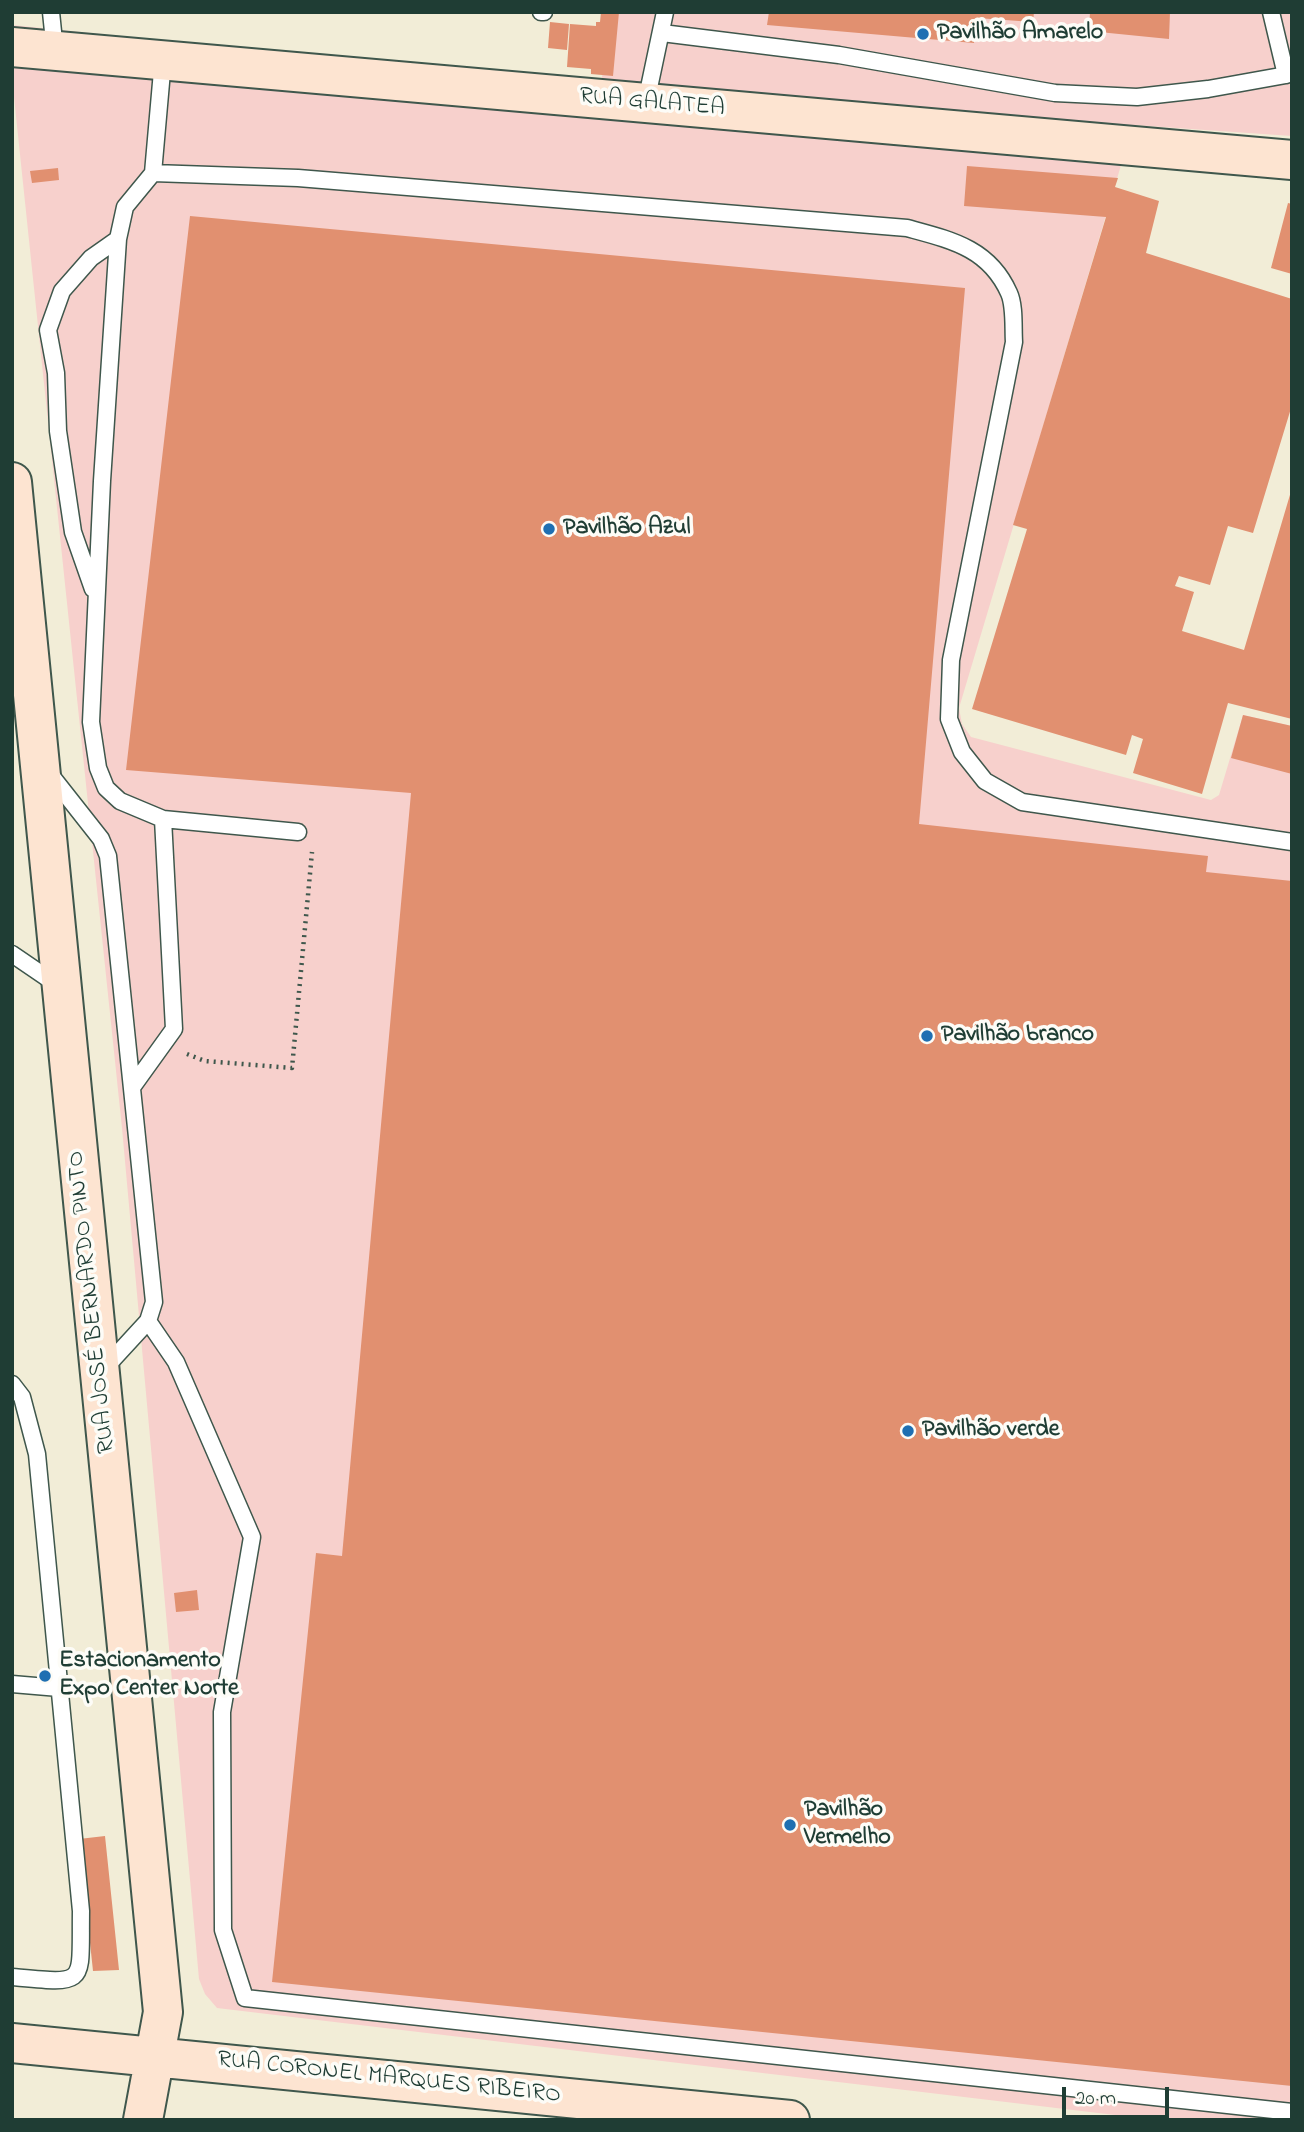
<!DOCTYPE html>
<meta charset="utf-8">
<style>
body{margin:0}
#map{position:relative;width:1304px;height:2132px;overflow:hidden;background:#f2edd7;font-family:"Indie Flower",sans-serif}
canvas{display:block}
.frame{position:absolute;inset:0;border:14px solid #1f3d34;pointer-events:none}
.scale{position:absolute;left:1062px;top:2087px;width:107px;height:32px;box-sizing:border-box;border:4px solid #1f3d34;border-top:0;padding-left:9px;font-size:21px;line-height:24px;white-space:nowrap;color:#1f3d34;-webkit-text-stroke:5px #fdfcf7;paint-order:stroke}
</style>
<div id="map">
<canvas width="1304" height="2132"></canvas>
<div class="frame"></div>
<div class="scale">20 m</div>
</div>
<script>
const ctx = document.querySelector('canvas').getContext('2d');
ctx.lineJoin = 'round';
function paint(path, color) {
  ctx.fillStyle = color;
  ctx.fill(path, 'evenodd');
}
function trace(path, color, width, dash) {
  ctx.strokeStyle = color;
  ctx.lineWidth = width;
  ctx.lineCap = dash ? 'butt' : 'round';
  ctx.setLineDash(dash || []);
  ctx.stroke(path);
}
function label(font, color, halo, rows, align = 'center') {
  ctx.font = font + ' "Indie Flower",sans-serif';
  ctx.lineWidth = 7;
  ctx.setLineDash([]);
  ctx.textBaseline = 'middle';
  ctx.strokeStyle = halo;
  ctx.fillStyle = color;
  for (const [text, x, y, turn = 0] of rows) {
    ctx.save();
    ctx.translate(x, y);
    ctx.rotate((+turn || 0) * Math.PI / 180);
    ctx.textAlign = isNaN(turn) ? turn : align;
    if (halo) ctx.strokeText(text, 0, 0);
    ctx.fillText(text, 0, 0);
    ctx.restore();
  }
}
const built = new Path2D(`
 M610 12H1292V136L1133 125 959 708 962 724 971 737 1211 800 1219 795 1243 715 1292 726V2120H1157L217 2008 205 1994 199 1979 122 1128 12 78V25L601 85Z`);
const building = new Path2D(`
 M601 12H619L613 76 591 74V69L567 67 570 24 596 26V22H600Z
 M769 12H1034L1033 22 977 18 974 43 767 25Z
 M1090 12H1170L1169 39 1089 31Z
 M550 22 569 24 567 50 548 48Z
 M967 166 1118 178 1115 187 1159 201 1146 253 1292 299V405L1253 533 1228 526 1210 585 1179 576 1175 586 1194 592 1182 631 1244 650 1292 488V719L1228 703 1202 794 1133 773 1143 739 1132 735 1126 755 972 709 1027 529 1013 525 1106 217 964 206Z
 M58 168 59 180 32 183 30 171Z
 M1288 203 1292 204V274L1271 268Z
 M190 216 965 288 919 824 1208 856 1206 872 1292 881V2086L272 1982 316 1553 342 1556 411 793 126 770Z
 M1243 715 1292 726V774L1231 758Z
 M197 1590 199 1610 176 1612 174 1593Z
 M105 1836 119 1970 93 1971 79 1839Z`);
const path = new Path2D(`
 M187 1054 205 1061 292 1068 312 852`);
const lane = new Path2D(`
 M51 12 55 51
 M541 12H544
 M1271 12 1286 75 1292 73
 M662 33 839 55 1055 93 1137 97 1208 89 1286 75
 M646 102 665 12
 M153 173 163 60
 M93 589 73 532 58 431 56 373 48 330 62 291 91 258 118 239
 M49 773 101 839 108 856 154 1302 148 1321 102 1371
 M298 832 163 819 120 801 106 788 98 768 91 722 102 481 118 239 125 207 153 173 298 178 907 228C951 240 989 248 1009 293 1015 306 1013 328 1014 342L951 660 949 719 962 752 985 781 1022 802 1292 842
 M12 954 56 984
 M133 1086 174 1029 163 819
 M148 1321 176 1362 252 1537 222 1712 223 1930 245 1998 1292 2112
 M12 1384 22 1397 37 1454 81 1911C80 1986 89 1984 12 1977
 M12 1684 59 1688`);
const secondary = new Path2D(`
 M12 47 1292 160
 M12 482 163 2012 143 2120
 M12 2043 790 2120`);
const markers = [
 [923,34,7,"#1f6fb2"],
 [549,529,7,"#1f6fb2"],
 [927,1036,7,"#1f6fb2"],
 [908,1431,7,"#1f6fb2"],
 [45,1676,7,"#1f6fb2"],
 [790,1825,7,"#1f6fb2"]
];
const poiNames = [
 ["Pavilhão Amarelo",937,34],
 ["Pavilhão Azul",563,529],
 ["Pavilhão branco",941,1036],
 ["Pavilhão verde",922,1431],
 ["Estacionamento",59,1662],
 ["Expo Center Norte",59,1690],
 ["Pavilhão",804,1811],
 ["Vermelho",804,1839]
];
const streetNames = [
 ["RUA GALATEA",652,104,5],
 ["RUA JOSÉ BERNARDO PINTO",93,1302,-96],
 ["RUA CORONEL MARQUES RIBEIRO",389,2079,6]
];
paint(built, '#f7d0cc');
paint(building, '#e19070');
trace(lane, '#3f574c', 19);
trace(secondary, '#3f574c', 42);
trace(path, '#3f574c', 4.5, [2, 5]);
trace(lane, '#fff', 16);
trace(secondary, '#fde4d1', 38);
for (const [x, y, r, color] of markers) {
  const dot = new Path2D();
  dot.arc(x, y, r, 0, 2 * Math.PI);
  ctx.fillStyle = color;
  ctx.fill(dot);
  trace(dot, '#fdfcf7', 2.5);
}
label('bold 24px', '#1f3d34', '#fdfcf7', poiNames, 'left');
label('24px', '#1f3d34', '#fdfcf7', streetNames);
</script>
